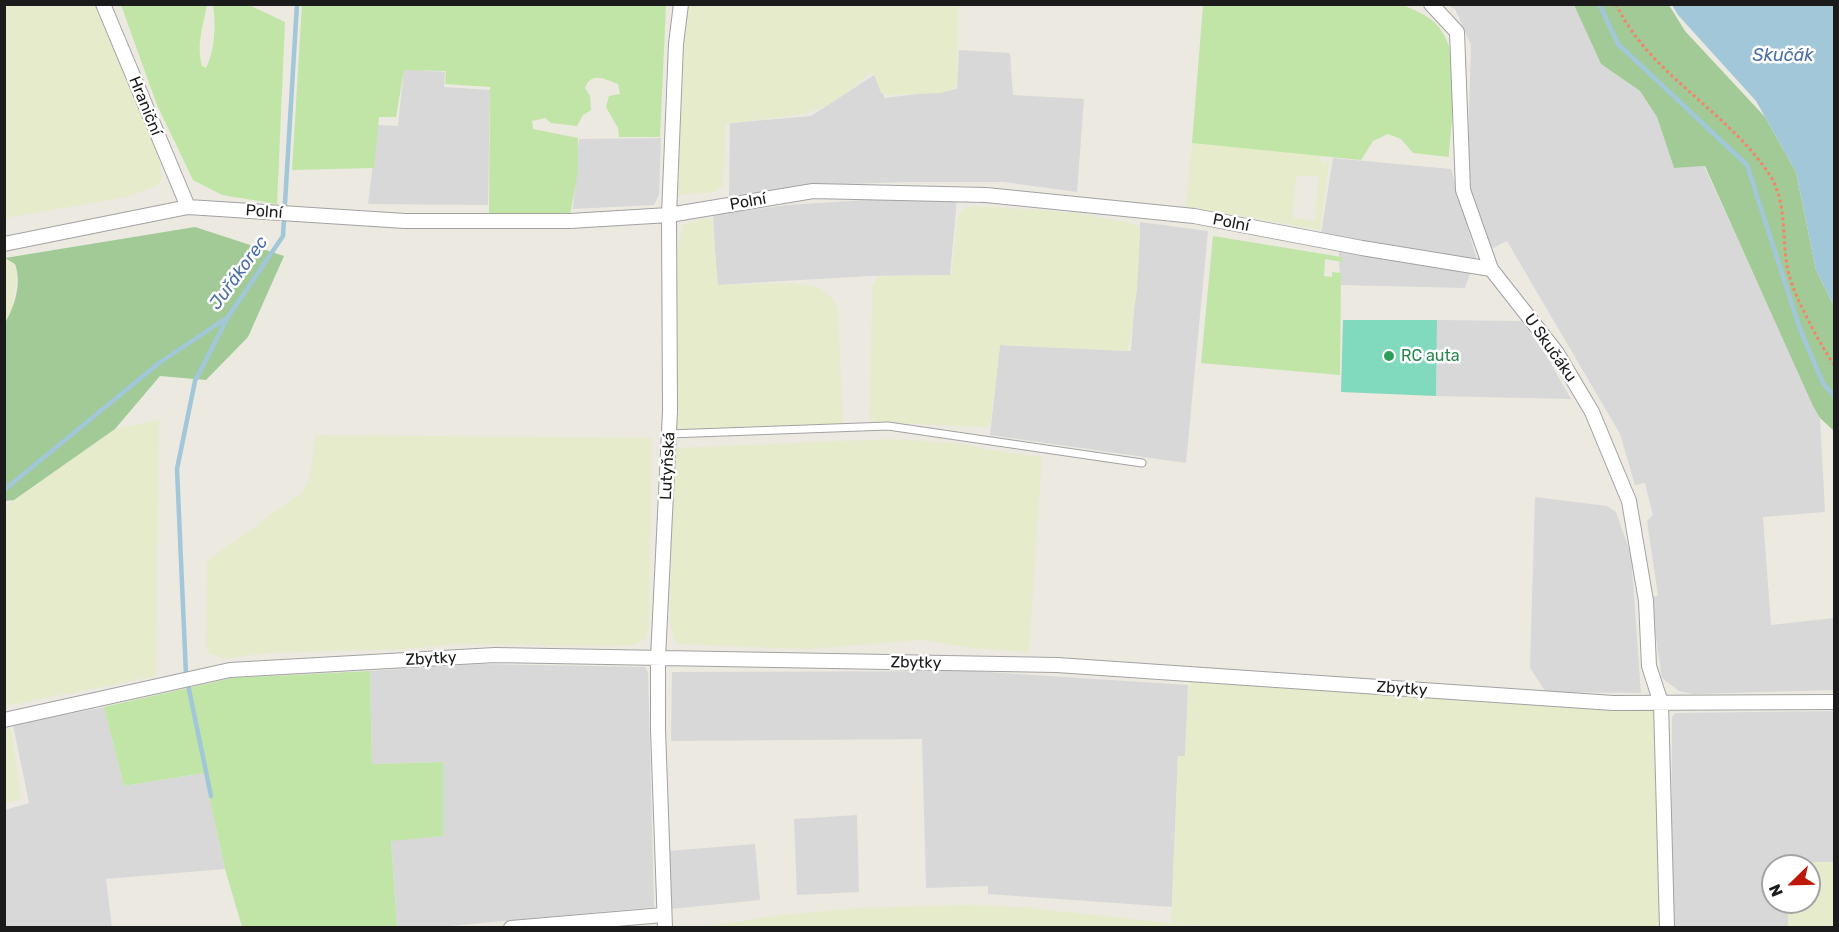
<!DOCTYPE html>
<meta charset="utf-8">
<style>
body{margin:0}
#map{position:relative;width:1839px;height:932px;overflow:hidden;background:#ece9e0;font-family:Rubik,sans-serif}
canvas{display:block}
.frame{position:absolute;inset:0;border:6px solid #1b1b1b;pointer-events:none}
.north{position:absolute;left:1761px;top:854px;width:60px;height:60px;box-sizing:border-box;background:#fff;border:2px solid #a4a4a4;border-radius:50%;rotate:247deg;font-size:16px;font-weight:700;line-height:24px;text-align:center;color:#1b1b1b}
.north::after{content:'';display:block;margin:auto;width:21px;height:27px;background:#bd1809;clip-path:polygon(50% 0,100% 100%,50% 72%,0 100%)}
</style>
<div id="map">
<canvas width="1839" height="932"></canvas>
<div class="frame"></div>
<div class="north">N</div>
</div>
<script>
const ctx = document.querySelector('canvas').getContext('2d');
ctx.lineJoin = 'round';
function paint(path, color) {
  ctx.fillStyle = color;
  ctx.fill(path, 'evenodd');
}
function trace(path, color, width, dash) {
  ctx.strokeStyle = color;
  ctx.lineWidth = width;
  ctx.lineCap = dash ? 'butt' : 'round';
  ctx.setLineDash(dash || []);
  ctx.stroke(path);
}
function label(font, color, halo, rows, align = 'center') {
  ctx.font = font + ' Rubik,sans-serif';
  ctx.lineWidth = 5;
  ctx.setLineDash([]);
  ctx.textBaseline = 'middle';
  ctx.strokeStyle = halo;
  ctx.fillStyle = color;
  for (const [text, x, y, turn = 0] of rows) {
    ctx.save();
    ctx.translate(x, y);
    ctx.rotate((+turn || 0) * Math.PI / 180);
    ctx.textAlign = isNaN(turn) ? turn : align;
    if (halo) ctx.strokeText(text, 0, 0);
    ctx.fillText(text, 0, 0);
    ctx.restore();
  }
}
const residential = new Path2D(`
 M1447 5H1574L1601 64 1640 91 1657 117 1674 168 1704 166 1820 418 1825 512 1763 517 1771 625 1834 618V690L1693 694 1679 691 1662 678 1650 597 1658 596 1647 521 1653 515 1645 483 1635 485 1620 434 1507 241 1491 249 1467 187 1471 45 1455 9Z
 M959 50 1010 53 1013 95 1084 99 1077 192 1004 182H908L815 185 729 196 730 123 811 116 874 75 885 98 957 89Z
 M404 69 445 72 444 87 490 90 488 205 368 204 378 125 398 126Z
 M661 138 659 194 654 205 573 209 579 139Z
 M1333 158 1451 169 1476 257 1465 288 1341 285 1339 262H1342V257L1339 256 1338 238 1321 234Z
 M957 199 950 275 868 276 717 285 713 215 787 205 866 200Z
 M1140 222 1208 231 1186 463 990 435 1000 345 1131 351Z
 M1437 320 1521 321 1546 355 1571 399 1436 396Z
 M1535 497 1607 506 1616 512 1631 555 1641 693 1546 692 1530 668Z
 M480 664 645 667 648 672 654 907 439 927H397L391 841 443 762 372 764 370 671Z
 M971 671 1188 685 1185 756H1178L1172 907 988 894V886L926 888 922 739 671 741 672 672Z
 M104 707 124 786 204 773 225 869 106 879 112 927 5 928V810L29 803 13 725Z
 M1834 711V862L1773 866V902H1788V927L1671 928 1672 717 1675 713Z
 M857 815 859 892 797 895 794 819Z
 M755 844 760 900 670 909 668 851Z`);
const farmland = new Path2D(`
 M4 5H100L159 160 162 179 155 186 126 197 5 218Z
 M683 5H958L957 83 952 90 941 93 886 95 881 93 874 74 870 72 848 92 827 105 805 114 726 124 723 186 713 192 678 195Z
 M1192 143 1321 156 1320 161 1323 164 1329 160 1320 230 1186 207ZM1296 176H1319L1315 221 1293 218Z
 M978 206 1078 213 1135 224 1140 229V236L1137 290 1128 351 1000 345 991 421 988 427 870 422 872 287 879 276 951 275 958 216 965 208Z
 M704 218 712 219 718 285 793 283 819 287 833 300 838 310 843 425 682 430 675 427 673 410 676 254 683 225Z
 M8 260 15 264 17 274 12 310 5 323V261Z
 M159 420 156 676 5 706 4 507 115 429Z
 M315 435 652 438 649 624 646 638 634 645 586 646 454 644 408 649 267 653 224 659 209 653 206 648 207 561 304 491 310 477Z
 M890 439 964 444 989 450 1042 457 1029 652 972 648 924 640 806 649 681 644 676 642 670 625 672 458 677 448Z
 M1189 682 1655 708 1660 927 695 928 774 916 860 908 967 905 1020 907 1205 927 1171 922 1178 756H1185Z
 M4 726 11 730 21 798 5 804Z
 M1803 862H1834V927H1788V902H1809V866H1797Z`);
const grass = new Path2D(`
 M121 5H207C203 26 196 44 202 66L206 68C215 51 216 24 213 5H249L285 22 277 204 222 195 193 180 157 105Z
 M302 5H666L660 137H619L618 128 606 107 609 96 620 94 618 84C605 79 591 71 585 88L590 96 591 110 583 115 577 126 551 123 545 118 532 121 533 129 578 138V171L570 215H489L490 87 445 84 446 71 404 70 396 117H379L374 168 292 170Z
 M1203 5H1403C1414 10 1427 15 1435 23 1465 52 1451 118 1449 157L1413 153 1401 139 1388 134 1373 141 1361 160 1192 143Z
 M1213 236 1342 257V262L1325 259 1324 276 1332 277V272L1341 273 1340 375 1201 363Z
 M370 671 372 764 443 762V836L391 841 397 927H242L225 869 204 773 124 786 104 707 232 678Z`);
const forest = new Path2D(`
 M1574 5H1669L1685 31 1765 117 1796 172 1816 270 1834 306V431L1820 418 1813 406 1705 166 1674 168 1657 117 1640 91 1601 64Z
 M195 227 284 256 248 337 206 380 160 376 115 429 14 500 5 501V323C15 306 22 283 15 264L5 258Z`);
const pitch = new Path2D(`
 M1343 320H1437L1436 396 1341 392Z`);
const water = new Path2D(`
 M1672 5H1834V306L1816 270 1796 172 1756 101 1678 15Z`);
const stream = new Path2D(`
 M1599 4 1618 44 1747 165 1800 329 1823 383 1834 396
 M4 490 159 363 228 317 283 236 297 4
 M211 796 186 675 177 469 195 381 227 319`);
const path = new Path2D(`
 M1616 4C1650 76 1729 111 1771 177 1788 205 1781 245 1789 275 1796 300 1820 344 1834 365`);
const lane = new Path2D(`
 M669 434 888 426 1142 463`);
const street = new Path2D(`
 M103 4 188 207
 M1431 4 1457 32 1463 190 1491 269 1557 353 1592 412 1629 501 1646 601 1649 666 1661 703 1667 928
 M4 244 188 207 405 221H570L669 215 813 191 986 195 1194 216 1362 248 1491 269
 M4 720 230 670 495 655 1057 665 1613 703 1834 702
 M511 928 663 915
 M665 928 658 729V658L670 411 669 215 676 44 681 4`);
const markers = [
 [1389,356,6,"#2e9e5b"]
];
const streetNames = [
 ["Hraniční",145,106,68],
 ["Polní",748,202,-10],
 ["Polní",264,212,4],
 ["Polní",1231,223,11],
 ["U Skučáku",1550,348,55],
 ["Lutyňská",668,466,-87],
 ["Zbytky",431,659,-3],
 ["Zbytky",916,663,1],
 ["Zbytky",1402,689,4]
];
const leisureNames = [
 ["RC auta",1401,356]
];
const waterNames = [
 ["Skučák",1783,56],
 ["Juřákorec",239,273,-54]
];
paint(residential, '#d9d8d8');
paint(farmland, '#e6ebcc');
paint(grass, '#c0e5a7');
paint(forest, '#a1ca97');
paint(pitch, '#81d9be');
paint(water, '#a2c7d8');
trace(stream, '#a2c7d8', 4.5);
trace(lane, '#a2a2a2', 9);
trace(street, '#a2a2a2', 16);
trace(path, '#f3856a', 3, [3, 3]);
trace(lane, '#fff', 7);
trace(street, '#fff', 14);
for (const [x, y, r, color] of markers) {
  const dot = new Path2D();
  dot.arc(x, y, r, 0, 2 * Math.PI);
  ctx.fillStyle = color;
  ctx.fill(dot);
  trace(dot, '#fff', 2);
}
label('16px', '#1b1b1b', '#fff', streetNames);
label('16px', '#27864d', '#fff', leisureNames, 'left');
label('italic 18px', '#4c71a5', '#fff', waterNames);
</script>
